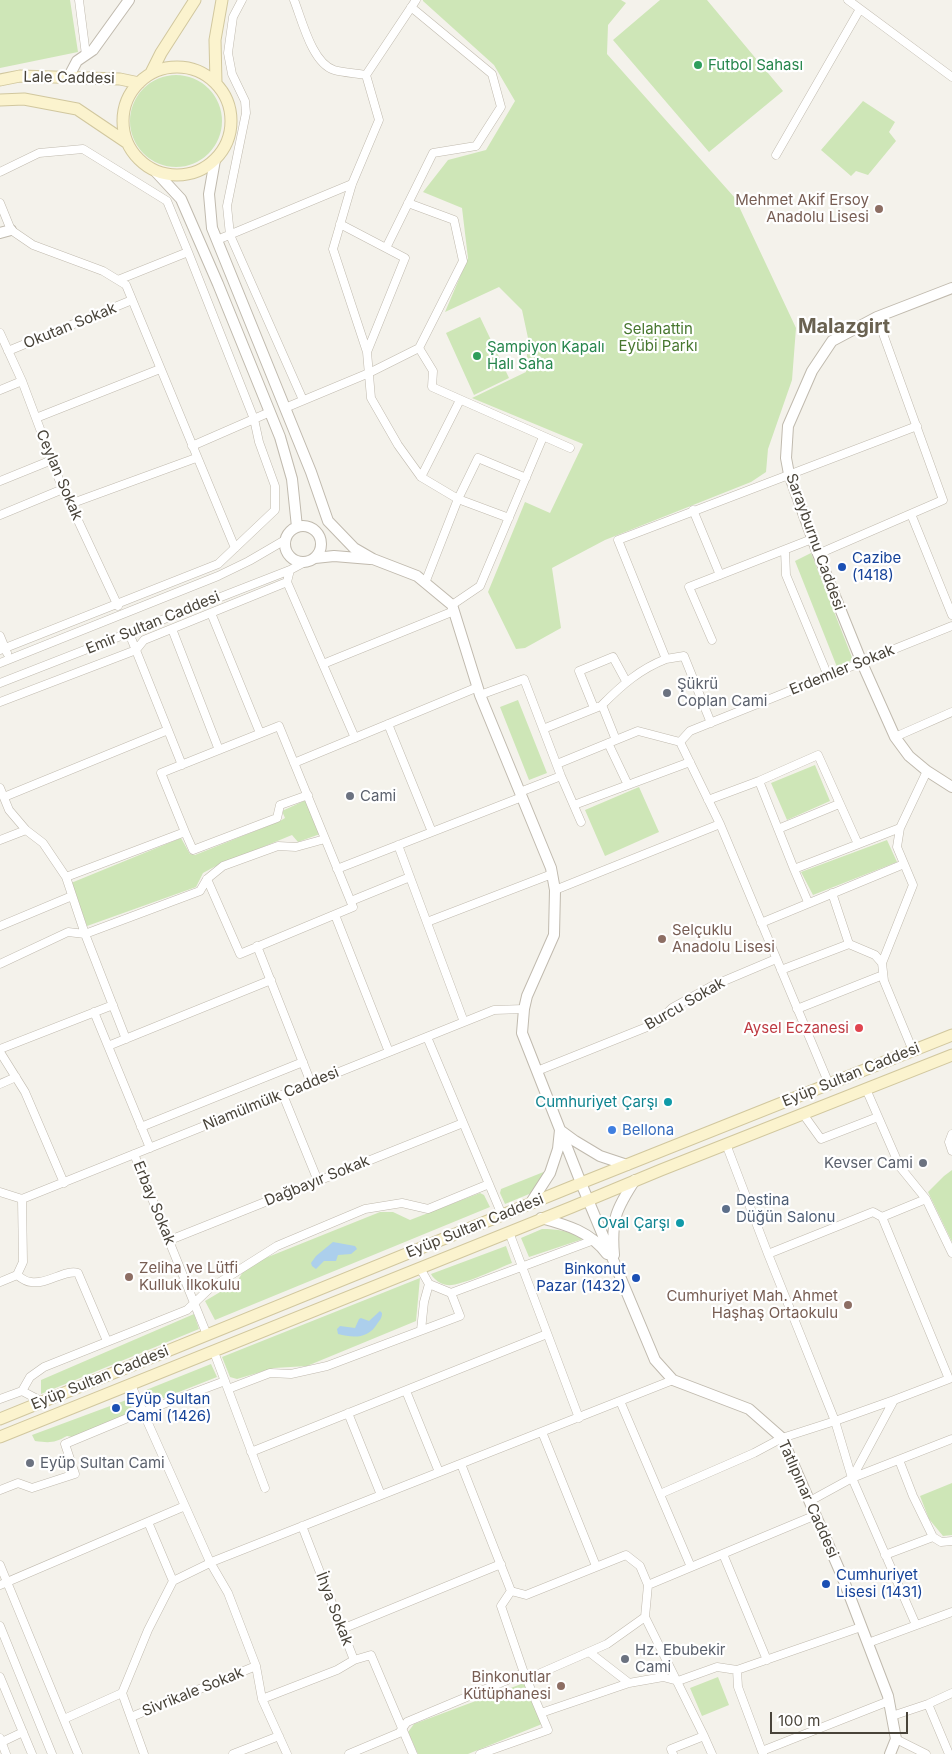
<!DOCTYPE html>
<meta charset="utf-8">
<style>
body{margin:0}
#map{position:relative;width:952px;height:1754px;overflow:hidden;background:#f4f2eb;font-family:Inter,sans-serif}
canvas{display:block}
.scale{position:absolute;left:770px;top:1712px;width:138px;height:22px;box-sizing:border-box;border:2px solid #484339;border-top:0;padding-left:6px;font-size:15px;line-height:18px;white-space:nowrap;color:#484339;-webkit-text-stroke:4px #fff;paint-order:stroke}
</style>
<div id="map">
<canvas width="952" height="1754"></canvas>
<div class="scale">100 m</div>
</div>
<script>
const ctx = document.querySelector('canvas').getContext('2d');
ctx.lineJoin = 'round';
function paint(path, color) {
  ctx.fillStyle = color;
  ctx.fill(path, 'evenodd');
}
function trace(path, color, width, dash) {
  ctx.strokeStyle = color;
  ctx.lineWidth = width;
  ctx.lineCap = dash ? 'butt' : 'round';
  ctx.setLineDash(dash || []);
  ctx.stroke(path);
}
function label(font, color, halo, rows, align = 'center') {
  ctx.font = font + ' Inter,sans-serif';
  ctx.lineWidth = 4.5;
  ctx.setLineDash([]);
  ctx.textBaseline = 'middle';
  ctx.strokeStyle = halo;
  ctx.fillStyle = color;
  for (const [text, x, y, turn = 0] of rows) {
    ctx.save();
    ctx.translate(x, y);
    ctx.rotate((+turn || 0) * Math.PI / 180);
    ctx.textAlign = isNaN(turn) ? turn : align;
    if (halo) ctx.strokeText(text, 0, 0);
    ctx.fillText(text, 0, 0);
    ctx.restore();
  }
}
const green = new Path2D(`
 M0 0H70L78 52 0 68Z
 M423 0H621L626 3 608 25 607 54 735 198 796 328 792 380 768 449 766 472 751 482 605 540 552 568 561 628 525 648 516 649 488 592 525 502 550 513 583 444 472 398 526 372 528 338 522 310 499 287 445 312 468 258 462 208 423 192 448 160 486 150 515 101 494 65 423 1Z
 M660 0H707L783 91 709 152 613 40Z
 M130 121a46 46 0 1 1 92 0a46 46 0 1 1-92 0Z
 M863 101 895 122 889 132 896 141 868 175 856 171 851 176 821 150Z
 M480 317 509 378 474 395 446 333Z
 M811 553 853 660 837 667 795 561Z
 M518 700 547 773 529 780 500 707Z
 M815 765 830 801 787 820 771 783Z
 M639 787 659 832 605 856 585 810Z
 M306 800 320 834 298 842 292 835 214 867 203 873 196 887 87 926 71 883 181 838 190 854 195 855 280 821 285 818 282 811Z
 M887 840 897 862 813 895 801 872Z
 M952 1170V1242L928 1192 944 1176Z
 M546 1171 534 1192 505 1204 500 1193 501 1189Z
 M480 1193 484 1195 490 1207 215 1320 205 1301 237 1282 245 1268 253 1263 380 1212H393L410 1220Z
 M542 1229C558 1229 569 1231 583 1239L529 1257 521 1238Z
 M506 1246 512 1263C499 1268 459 1287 447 1285 441 1284 434 1280 431 1274Z
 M420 1278 416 1321 307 1366 274 1368 237 1379 230 1377 222 1357Z
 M194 1314 199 1329 41 1394V1380Z
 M211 1364 217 1377 151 1403 146 1390Z
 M129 1399 133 1412 72 1437 67 1436C54 1443 50 1443 35 1441L32 1435Z
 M952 1483V1535L943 1536 929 1519 920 1496Z
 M718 1677 729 1705 702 1716 690 1688Z
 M524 1683 542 1724 468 1754H418L408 1732 414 1724Z`);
const water = new Path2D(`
 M333 1242 355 1246 357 1249 351 1254 338 1255 336 1261H324L316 1269 312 1266 311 1263 316 1256Z
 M380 1311 382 1313C382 1318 380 1320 377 1324 368 1339 353 1338 338 1334L337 1329 340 1326 355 1328 359 1319 361 1318 369 1321Z`);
const minor = new Path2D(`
 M79 0 86 55
 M242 0 233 17 228 53 232 74 245 101 246 113 227 206 230 235 303 400
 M294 0C302 20 312 63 334 70 344 73 356 73 366 75
 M416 0 366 75 379 120 352 184 333 249 367 352 371 398 398 445 421 477 458 499 425 583
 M848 0 952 77
 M776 155 860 9
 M0 172 39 153 83 149 167 201 188 252
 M0 203 11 230 33 245 103 271 126 285 235 548
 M408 203 454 220 463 261 419 348
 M340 224 405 258 367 352
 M217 240 352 184
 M386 248 433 153 476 146 501 107 492 74 411 7
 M0 333 22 381 60 482 118 606
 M8 351 132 300
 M0 390 22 381
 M285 408 369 373 419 348 433 371 432 387 570 448
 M36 418 160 369
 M192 446 270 412
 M421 477 460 400
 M0 481 52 460
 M70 504 196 458
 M693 510 720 575
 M911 514 952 615
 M0 515 63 489
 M509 518 458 499 478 458 526 478
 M785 550 786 575 828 676
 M818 554 943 500 877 317
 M290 570 287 582 355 738
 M452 605 480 586 543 437
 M211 613 260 733
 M172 629 219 750
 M129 633 182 765
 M0 636 7 653
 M712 640 689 587 812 539
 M0 650 218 564 275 510V486L259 442 254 419 188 252 118 280
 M0 663 218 576 249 561 285 540
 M323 664 454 611
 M0 683 290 570 305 562
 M480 695 524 679 561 776 581 822
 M0 702 136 650 144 640 287 582
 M594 708 579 671 613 657 626 681
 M711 723 684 656 666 659 618 540 917 426
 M388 724 432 832
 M543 729 598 707
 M895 737 952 712
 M616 740 602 705C622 685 640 669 666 659
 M608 743 628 785
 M294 763 478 687
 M557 764 638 731 680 742
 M759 781 794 869
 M0 788 9 810 26 830 43 843 66 877 185 832 193 850 277 818 280 805 308 795
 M520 792 561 776
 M4 797 168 730
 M708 800 759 781 818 755 858 844
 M574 805 690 762
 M720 824 829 1084
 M778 829 839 804
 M185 832 161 773 279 726 353 907 240 954 207 879
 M0 840 26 830
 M398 845 464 1022
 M337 869 522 797
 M66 877 85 934 200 891 207 879 223 866 278 846 296 847 325 839
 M555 890 720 824 680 742 690 731 952 626
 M832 893 849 944
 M351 901 410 877
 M808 902 794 869 900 828
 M335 915 389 1052
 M427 922 552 874
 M761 923 904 864
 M0 926 72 896
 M257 946 311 1083
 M0 964 68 932 85 934 126 1039
 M781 970 849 944 875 955 882 963
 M797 1009 883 975
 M94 1012 150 1148
 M427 1037 502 1215
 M108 1046 271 980
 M0 1049 113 1005
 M913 1051 884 981 882 963 913 885 897 847 900 828 927 771
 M0 1052 25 1092 64 1183
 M537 1071 657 1023 672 1008 712 986 776 959
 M0 1084 16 1077
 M866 1089 900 1167 926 1199 952 1253
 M283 1095 318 1181
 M803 1114 821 1139 878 1117
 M141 1127 303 1062
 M952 1134 949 1142 952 1151
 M726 1144 768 1254 835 1421 852 1478 916 1625
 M134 1154 207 1335
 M0 1192 22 1199
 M22 1199 464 1022 494 1010 524 1009
 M509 1232 579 1418
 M170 1240 463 1123
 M768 1254 873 1212 882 1217
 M420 1268 429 1284 451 1293
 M17 1275C21 1278 26 1282 31 1282 47 1285 65 1269 78 1273L107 1341
 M0 1282 17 1275 23 1262 22 1199
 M421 1330 424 1302 429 1284
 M214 1352 265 1488
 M228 1389 270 1373 291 1374 327 1366 460 1316 451 1293 594 1240
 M22 1391 30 1377 44 1367 187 1310 209 1289 277 1246 365 1209 402 1203 428 1209 489 1184
 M406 1391 439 1472
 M0 1399 22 1391 43 1402
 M620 1401 691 1567
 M348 1413 381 1495
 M542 1432 596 1566
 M251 1452 547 1334
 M899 1460 913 1496 933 1537 941 1542 952 1541
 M852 1478 952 1439
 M0 1490 18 1483 32 1488 75 1474 65 1444 142 1412 225 1381
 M660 1494 754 1453 782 1438 835 1421 894 1400
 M810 1501 852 1478 894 1400 949 1379 882 1217 926 1199
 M185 1506 210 1562 228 1593 256 1666 262 1699 287 1754
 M148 1522 173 1581
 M302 1526 354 1660 371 1655 413 1754
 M723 1554 767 1660
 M885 1555 933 1537
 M0 1565 78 1754
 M0 1585 185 1506 131 1385
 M648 1585 816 1515
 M511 1591 526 1595 626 1555 640 1566 648 1585 645 1617 704 1736 671 1749 673 1754
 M0 1626 52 1754
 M342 1629 501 1564
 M868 1643 952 1612
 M589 1652 629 1683
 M737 1670 738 1687 763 1754
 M0 1677 32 1754
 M262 1699 337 1670 354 1660
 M928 1704 949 1754
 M541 1713 629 1683 663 1677 678 1681 717 1667 737 1670 861 1627
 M892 1716 928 1704 952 1693
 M131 1717 256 1666
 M64 1719 122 1693
 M704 1736 712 1754
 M0 1738 6 1754
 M896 1739 926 1754
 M0 1743 23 1732
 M762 1751 889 1701
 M144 1754 122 1693 148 1630 173 1581 214 1561 673 1380
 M233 1754 279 1736
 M349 1754 399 1733 407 1722 524 1673 501 1606 511 1591 461 1464
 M480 1754 548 1730 524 1673 536 1675 607 1644 645 1617`);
const tertiary = new Path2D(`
 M68 78 77 61 93 50 129 0
 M215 160 209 194 212 228 311 472 328 521 354 548 373 559 417 576 452 605 480 695 551 868 555 890 554 935 527 996 524 1009 522 1033 581 1183 655 1360 673 1380 749 1409 782 1438 842 1576 888 1696 896 1739 890 1754
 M156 172 181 199 218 284 280 437 292 479 297 527
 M0 233 11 230
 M952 288 877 317 832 341 812 371 788 426 786 458 789 474 818 554 862 663 895 737 909 756 927 771 952 787
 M285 544a18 18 0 1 1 36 0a18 18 0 1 1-36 0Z
 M315 558 334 556 370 559
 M530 1204 550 1173 558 1149 560 1130 575 1141 600 1156 627 1165
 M541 1218C567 1225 591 1232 607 1254
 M614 1255C611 1220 616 1209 635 1180`);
const secondary = new Path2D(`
 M123 121a54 54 0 1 1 108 0a54 54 0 1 1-108 0Z
 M151 73 161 53 195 0
 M0 80 20 76 120 79 139 83
 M216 83 215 40 222 0
 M0 100 24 99 77 109 126 142
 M0 1419 581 1183 952 1035
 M0 1437 572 1207 661 1170 952 1055`);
const markers = [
 [698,65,5,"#2e9e5b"],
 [879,209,5,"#8d6e63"],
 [477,356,5,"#2e9e5b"],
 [842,567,5,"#1a4fb4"],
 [667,693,5,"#6b7280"],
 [350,796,5,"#6b7280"],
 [662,939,5,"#8d6e63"],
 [859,1028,5,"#e0444e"],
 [668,1102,5,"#0f9aa8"],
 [612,1130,5,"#3f7fe0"],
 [923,1163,5,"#6b7280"],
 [726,1209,5,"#5c6f8a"],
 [680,1223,5,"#0f9aa8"],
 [129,1277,5,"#8d6e63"],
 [636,1278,5,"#1a4fb4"],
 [848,1305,5,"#8d6e63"],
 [116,1408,5,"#1a4fb4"],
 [30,1463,5,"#6b7280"],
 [826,1584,5,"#1a4fb4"],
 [625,1659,5,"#6b7280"],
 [561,1686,5,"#8d6e63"]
];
const leisureNames = [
 ["Futbol Sahası",708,65],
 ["Şampiyon Kapalı",487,347],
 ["Halı Saha",487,364]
];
const streetNames = [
 ["Lale Caddesi",69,78,1],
 ["Okutan Sokak",70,326,-22],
 ["Ceylan Sokak",59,475,67],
 ["Sarayburnu Caddesi",815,542,70],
 ["Emir Sultan Caddesi",153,623,-22],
 ["Erdemler Sokak",842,670,-22],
 ["Burcu Sokak",685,1004,-30],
 ["Eyüp Sultan Caddesi",851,1075,-22],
 ["Niamülmülk Caddesi",271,1099,-22],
 ["Dağbayır Sokak",317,1181,-22],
 ["Erbay Sokak",154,1203,68],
 ["Eyüp Sultan Caddesi",475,1226,-22],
 ["Eyüp Sultan Caddesi",100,1378,-22],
 ["Tatlıpınar Caddesi",808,1499,66],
 ["İhya Sokak",334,1609,69],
 ["Sivrikale Sokak",193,1692,-22]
];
const educationNames = [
 ["Mehmet Akif Ersoy",869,200],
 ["Anadolu Lisesi",869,217],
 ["Selçuklu",672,930,"left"],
 ["Anadolu Lisesi",672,947,"left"],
 ["Zeliha ve Lütfi",139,1268,"left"],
 ["Kulluk İlkokulu",139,1285,"left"],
 ["Cumhuriyet Mah. Ahmet",838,1296],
 ["Haşhaş Ortaokulu",838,1313],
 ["Binkonutlar",551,1677],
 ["Kütüphanesi",551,1694]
];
const parkNames = [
 ["Selahattin",658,329],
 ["Eyübi Parkı",658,346]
];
const transitNames = [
 ["Cazibe",852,558],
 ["(1418)",852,575],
 ["Binkonut",626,1269,"right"],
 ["Pazar (1432)",626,1286,"right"],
 ["Eyüp Sultan",126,1399],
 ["Cami (1426)",126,1416],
 ["Cumhuriyet",836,1575],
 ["Lisesi (1431)",836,1592]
];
const worshipNames = [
 ["Şükrü",677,684],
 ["Coplan Cami",677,701],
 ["Cami",360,796],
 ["Kevser Cami",913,1163,"right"],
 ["Eyüp Sultan Cami",40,1463],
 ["Hz. Ebubekir",635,1650],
 ["Cami",635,1667]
];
const healthNames = [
 ["Aysel Eczanesi",849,1028]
];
const cultureNames = [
 ["Cumhuriyet Çarşı",658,1102],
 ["Oval Çarşı",670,1223]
];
const shopNames = [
 ["Bellona",622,1130]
];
const serviceNames = [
 ["Destina",736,1200],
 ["Düğün Salonu",736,1217]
];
const districtNames = [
 ["Malazgirt",844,327]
];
paint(green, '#cee6b7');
paint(water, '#accfec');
trace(minor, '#c0baae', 9);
trace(tertiary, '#c0baae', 12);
trace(secondary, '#d1c79e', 13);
trace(minor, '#fff', 8);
trace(tertiary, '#fff', 10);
trace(secondary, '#fbf3ce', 11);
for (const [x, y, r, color] of markers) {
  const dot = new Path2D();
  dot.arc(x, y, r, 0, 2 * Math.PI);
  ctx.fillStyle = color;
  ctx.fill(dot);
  trace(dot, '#fff', 2);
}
label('15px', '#27864d', '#fff', leisureNames, 'left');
label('15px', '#484339', '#fff', streetNames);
label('15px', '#785e54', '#fff', educationNames, 'right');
label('15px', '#47772f', '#fff', parkNames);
label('15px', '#164399', '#fff', transitNames, 'left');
label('15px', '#5b616d', '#fff', worshipNames, 'left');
label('15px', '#be3a42', '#fff', healthNames, 'right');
label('15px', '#0d838f', '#fff', cultureNames, 'right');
label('15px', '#366cbe', '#fff', shopNames, 'left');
label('15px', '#4e5e75', '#fff', serviceNames, 'left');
label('bold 20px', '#6a6251', '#fff', districtNames);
</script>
